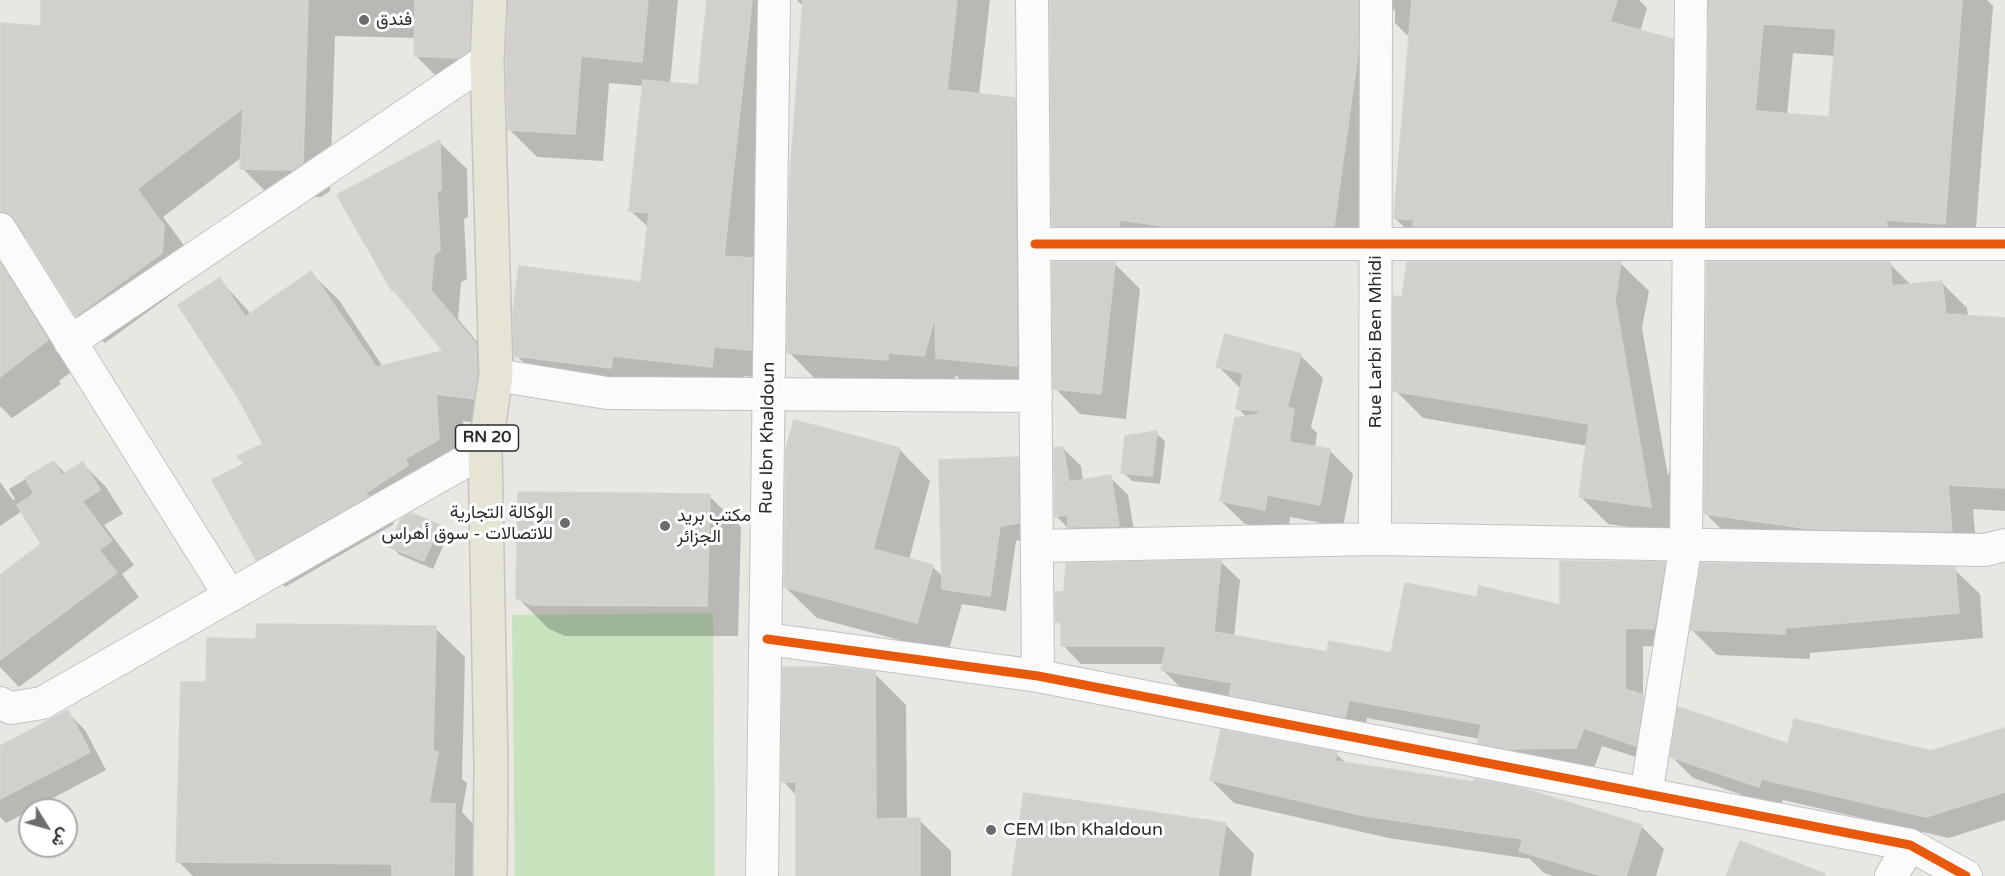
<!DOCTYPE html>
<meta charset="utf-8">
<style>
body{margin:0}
#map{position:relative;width:2005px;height:876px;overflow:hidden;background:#e8e7e2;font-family:"Varela Round",Vazirmatn,sans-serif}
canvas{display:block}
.north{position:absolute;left:18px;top:798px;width:60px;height:60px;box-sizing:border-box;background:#fff;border:2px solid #aaa;border-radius:50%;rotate:127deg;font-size:16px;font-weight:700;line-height:24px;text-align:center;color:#2b2b2b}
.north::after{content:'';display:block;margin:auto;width:21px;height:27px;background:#6d6d6b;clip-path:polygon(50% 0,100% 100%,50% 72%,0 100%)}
</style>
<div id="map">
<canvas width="2005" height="876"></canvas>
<div class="north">ش</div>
</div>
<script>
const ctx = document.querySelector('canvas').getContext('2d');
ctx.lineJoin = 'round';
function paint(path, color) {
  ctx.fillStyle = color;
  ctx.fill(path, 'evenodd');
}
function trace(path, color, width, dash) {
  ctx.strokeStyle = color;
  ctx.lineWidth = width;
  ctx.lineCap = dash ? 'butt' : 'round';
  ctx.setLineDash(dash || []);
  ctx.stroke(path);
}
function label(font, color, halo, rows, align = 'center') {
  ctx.font = font + ' "Varela Round",Vazirmatn,sans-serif';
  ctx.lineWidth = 6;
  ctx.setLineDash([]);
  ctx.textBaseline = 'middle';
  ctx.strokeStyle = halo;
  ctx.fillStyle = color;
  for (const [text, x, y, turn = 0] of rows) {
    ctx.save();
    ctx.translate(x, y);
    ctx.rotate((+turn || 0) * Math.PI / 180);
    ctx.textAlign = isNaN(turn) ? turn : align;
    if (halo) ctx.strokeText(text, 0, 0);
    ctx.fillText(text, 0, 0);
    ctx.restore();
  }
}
const green = new Path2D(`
 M713 613 715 876H515L512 615Z`);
const shadow = new Path2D(`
 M43 0H678L670 84 699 87 708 0H757L781 24 780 379 744 376 742 396 546 385 516 355 643 283 649 228 630 210 644 86 609 83 603 161 537 157 509 129 510 11 444 84 416 56V38L335 36 330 191 321 197 270 196 242 168V157L163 217 192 256 190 281 105 343 77 315 29 238 19 241 75 369 59 381 61 384 12 418 0 406V24L42 28Z
 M797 0H990L979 95 1014 99 1044 129 1046 395 968 387 956 375 953 385 818 382 789 352 804 7Z
 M1052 0H1639L1647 8 1640 32 1672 40 1697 66 1696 251 1420 243 1395 218 1410 38 1395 23V9L1385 17 1359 251H1079L1054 225Z
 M1697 0H1987L1993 6 1974 254 1739 256 1708 225 1710 13ZM1793 53 1835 56 1831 118 1787 115Z
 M439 142 467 169 468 217 464 219 467 279 461 282 458 319 503 373 501 426 463 421 466 466 392 521 394 524 285 587 258 559 246 465 265 445 220 280 251 314 311 273 339 300 383 367 446 352 394 291 339 196Z
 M1115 264 1140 289 1126 419 1080 414 1055 388Z
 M1409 264H1621L1649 291 1642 328 1668 476 1670 470 1686 485 1678 534 1608 524 1580 496 1588 446 1423 418 1395 390Z
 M1890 264 1911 285 1942 283 1967 308 1968 317 2005 319V511L1973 509 1977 556 1731 539 1706 514Z
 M1300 355 1323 378 1311 427 1317 433 1315 448 1330 451 1353 474 1343 527 1290 517 1288 532 1245 524 1221 501 1247 418 1238 408 1241 389 1218 366Z
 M1156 433 1165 441 1160 484 1132 481 1123 472Z
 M1063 448 1081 466 1083 481 1110 477 1128 495 1136 543 1074 534 1056 516Z
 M899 449 930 481 909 560 932 566 943 577 1017 459 1033 475 1034 538 1016 541 1006 611 962 604 948 653 817 618 785 587Z
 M54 462 66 474 83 464 106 487 123 514 104 525 134 565 122 574 139 597 19 687 0 667V577L43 545 22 511 0 526V482L13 500 15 499 9 489Z
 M709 496 741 527 738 636H565L549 629 518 598Z
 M439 526 448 535 433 569 400 555 391 546Z
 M1221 562 1240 580 1234 637 1328 654H1392L1478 598 1562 607 1664 564 1683 582 1673 647 1643 646V697L1662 715 1654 763 1602 746 1595 766 1527 767 1499 761 1480 742V739L1367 718 1364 735 1250 713 1234 698 1181 688 1163 670 1164 664H1081L1063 645 1062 626 1057 621 1066 593Z
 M1954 569 1980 594 1983 638 1810 653V659L1717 655 1692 630Z
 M435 628 465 657 462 779 467 783 462 812 484 835V876H193L178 861 208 684 258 640Z
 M874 673 906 705 907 820H919L951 851V876H798L797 796 783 781Z
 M67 712 85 730 106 770 6 823 0 817V747Z
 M2005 730V820L1949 838 1783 800 1780 808 1693 778 1672 757 1931 752Z
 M1336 754 1347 764 1641 826 1664 849 1656 876H1553L1544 873 1530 859 1389 838 1234 803 1211 780Z
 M1225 824 1254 854 1251 876H1013Z`);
const building = new Path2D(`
 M41 0H308L303 163 292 170 240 169 243 108 137 189 164 226 162 253 76 316 15 219 9 213 0 211V23L41 26Z
 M415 0H471L469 51 458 58 414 56Z
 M509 0H648L642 62 581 56 575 134 508 130 506 60Z
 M707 0H752L724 256 752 258 751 350 714 347 712 367 613 356 611 368 514 356 513 310 519 266 641 282 649 213 629 211 643 80 698 85Z
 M803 0H957L947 90 1015 98 1017 366 936 358 935 316 924 356 888 353V360L787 353 790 177Z
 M1050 0H1358V53L1334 226H1163L1120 220 1119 226H1052Z
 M1412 0H1617L1610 22 1673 39 1671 226H1413L1414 220 1394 218Z
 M1709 0H1962L1945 224 1886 220 1887 226H1707ZM1763 24 1836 29 1829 117 1755 111Z
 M440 140 441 190 437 191 440 251 434 254 431 290 476 344 477 374 474 399 436 394 439 439 405 459 408 465 364 494 368 496 256 560 212 480 244 464 237 456 263 444 236 394 178 305 220 278 245 317 311 271 376 367 443 351 394 290 392 291 337 195Z
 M1052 262H1115L1101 394 1053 389Z
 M1407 262H1621L1615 300 1651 507 1579 497 1589 424 1393 391V296L1402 297Z
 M1707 262H1890L1892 286 1942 281 1946 314 2005 318V488L1948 485 1952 531 1811 529 1704 514Z
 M0 263 48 340 0 377Z
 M1225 334 1301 354 1287 407 1294 409 1289 442 1330 449 1320 505 1267 495 1265 510 1220 501 1235 418 1259 414V411L1236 409 1243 373 1216 367Z
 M794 420 900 448 873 549 933 565 917 623 784 587 786 449Z
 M1157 431 1152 476 1121 473 1125 436Z
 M1063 447 1069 482 1111 475 1119 526 1068 527V514L1055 517 1054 448Z
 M1018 457 1019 523 1000 526 990 596 942 589 939 460Z
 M54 461 62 475 83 462 100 490 82 501 112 541 99 550 117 573 0 660V575L41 544 17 505 34 494 25 478Z
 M518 492 710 494 707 606 532 605 516 598Z
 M411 513 440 525 424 561 389 547 401 519Z
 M1221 560 1214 632 1327 652 1329 641 1391 653 1405 583 1477 597 1479 586 1560 605V561L1665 562 1654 629 1625 628V689L1644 695 1636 746 1584 728 1576 748 1507 749 1478 743 1481 724 1349 700 1345 717 1229 695 1232 683 1161 670 1166 646H1061V622H1056L1055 592H1064L1066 563Z
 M1701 563 1955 567 1959 613 1785 628V634L1690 630Z
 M257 624 436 626 433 751 438 752 429 803 455 804 454 876H392V864L176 862 181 682H206L207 638 256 639Z
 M783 667H836L875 672 876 819 920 818V876H796V782H781Z
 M1678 707 1788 744 1794 719 1931 751 2005 728V792L1926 817 1761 779 1759 787 1670 757Z
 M68 710 90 752 0 799V746Z
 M1221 730 1337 752 1335 761 1474 782V779L1525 789 1642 825 1626 876H1602L1519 851 1523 839 1365 816 1210 780Z
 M1024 793 1226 823 1218 876H1012Z
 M1740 841 1825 874V876H1726Z`);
const minor = new Path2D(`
 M1032 0 1038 676
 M0 229 230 596
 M1035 244H2005
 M70 342 487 60
 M496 375 607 393 1036 396
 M1375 539 1376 0
 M1038 546 1375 539 1985 550 2005 545
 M767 639 1038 676 1910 845 1966 876
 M0 703 11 708 42 703 485 450
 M1646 795 1686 544 1691 0
 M762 876 774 0
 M1891 876 1910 845`);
const primary = new Path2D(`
 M490 876 491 766 485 450 496 375 487 60 490 0`);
const cycleway = new Path2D(`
 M1035 244H2005
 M767 639 1038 676 1910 845 1966 876`);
const markers = [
 [364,20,6,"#6d6d6b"],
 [565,523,6,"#6d6d6b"],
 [665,526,6,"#6d6d6b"],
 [991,830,6,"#6d6d6b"]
];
const shields = [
 [487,438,63]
];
const shieldNames = [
 ["RN 20",487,438]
];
const poiNames = [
 ["فندق",376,20],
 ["الوكالة التجارية",553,513,"right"],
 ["للاتصالات - سوق أهراس",553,534,"right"],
 ["مكتب بريد",677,516],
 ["الجزائر",677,537],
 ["CEM Ibn Khaldoun",1003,830]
];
const streetNames = [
 ["Rue Larbi Ben Mhidi",1376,342,-90],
 ["Rue Ibn Khaldoun",768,438,-89]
];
paint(green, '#c7e3bd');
paint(shadow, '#0003');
paint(building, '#d1d0cd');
trace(building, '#d3d2ce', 1.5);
trace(minor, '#c2c2c2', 34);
trace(primary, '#c5c4c2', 36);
trace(minor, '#fcfbfb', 32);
trace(primary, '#e5e4d5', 33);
trace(cycleway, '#e8590c', 9);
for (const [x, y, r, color] of markers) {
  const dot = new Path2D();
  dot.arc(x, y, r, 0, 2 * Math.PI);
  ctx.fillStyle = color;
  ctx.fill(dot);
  trace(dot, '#fff', 2);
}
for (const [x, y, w] of shields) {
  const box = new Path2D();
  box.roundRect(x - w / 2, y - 13, w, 26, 4.5);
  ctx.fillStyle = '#fff';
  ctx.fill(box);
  trace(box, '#2b2b2b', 1.5);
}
label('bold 16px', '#2b2b2b', null, shieldNames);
label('18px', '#2b2b2b', '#fff', poiNames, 'left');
label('18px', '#2b2b2b', '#fff', streetNames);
</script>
